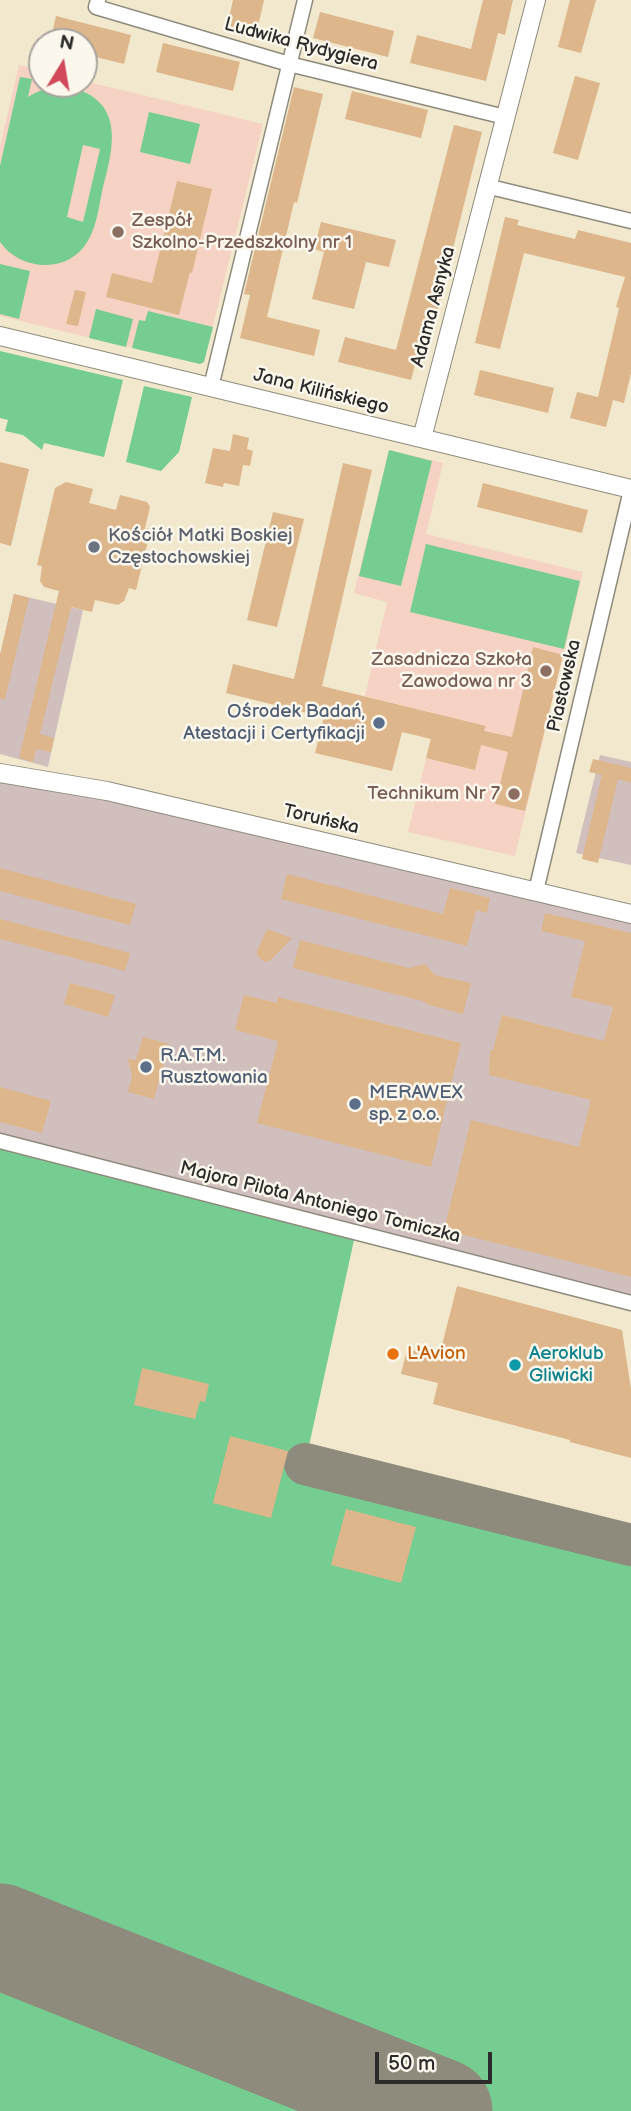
<!DOCTYPE html>
<meta charset="utf-8">
<style>
body{margin:0}
#map{position:relative;width:631px;height:2111px;overflow:hidden;background:#f1e8cd;font-family:"Balsamiq Sans",sans-serif}
canvas{display:block}
.north{position:absolute;left:28px;top:28px;width:70px;height:70px;box-sizing:border-box;background:#fbf7ec;border:2px solid #a8a59f;border-radius:50%;rotate:11deg;font-size:19px;font-weight:700;line-height:28px;text-align:center;color:#2b2b2b}
.north::after{content:'';display:block;margin:auto;width:24px;height:32px;background:#d1495b;clip-path:polygon(50% 0,100% 100%,50% 72%,0 100%)}
.scale{position:absolute;left:375px;top:2052px;width:117px;height:32px;box-sizing:border-box;border:4px solid #2b2b2b;border-top:0;padding-left:9px;font-size:21px;line-height:24px;white-space:nowrap;color:#2b2b2b;-webkit-text-stroke:5px #fbf7ec;paint-order:stroke}
</style>
<div id="map">
<canvas width="631" height="2111"></canvas>
<div class="north">N</div>
<div class="scale">50 m</div>
</div>
<script>
const ctx = document.querySelector('canvas').getContext('2d');
ctx.lineJoin = 'round';
function paint(path, color) {
  ctx.fillStyle = color;
  ctx.fill(path, 'evenodd');
}
function trace(path, color, width, dash) {
  ctx.strokeStyle = color;
  ctx.lineWidth = width;
  ctx.lineCap = dash ? 'butt' : 'round';
  ctx.setLineDash(dash || []);
  ctx.stroke(path);
}
function label(font, color, halo, rows, align = 'center') {
  ctx.font = font + ' "Balsamiq Sans",sans-serif';
  ctx.lineWidth = 5;
  ctx.setLineDash([]);
  ctx.textBaseline = 'middle';
  ctx.strokeStyle = halo;
  ctx.fillStyle = color;
  for (const [text, x, y, turn = 0] of rows) {
    ctx.save();
    ctx.translate(x, y);
    ctx.rotate((+turn || 0) * Math.PI / 180);
    ctx.textAlign = isNaN(turn) ? turn : align;
    if (halo) ctx.strokeText(text, 0, 0);
    ctx.fillText(text, 0, 0);
    ctx.restore();
  }
}
const built = new Path2D(`
 M19 65 42 70V84H84V81L263 124 204 362 200 364 0 316V147Z
 M389 450 443 463 426 534 583 572 515 856 408 832 437 714 365 696 387 602 354 593Z`);
const industrial = new Path2D(`
 M14 594 83 610 48 767 0 754V655Z
 M600 755 631 762V865L576 853Z
 M0 773 631 914V1303L0 1141Z`);
const green = new Path2D(`
 M20 77 32 79 28 97C43 87 61 84 79 90 127 107 111 156 102 192 98 211 96 232 83 248 61 274 19 269 0 242V166ZM83 145 100 149 83 222 67 217Z
 M149 112 200 124 190 164 140 152Z
 M0 264 30 271 19 319 0 314Z
 M96 309 133 319 126 347 89 338Z
 M148 311 213 327 204 362 200 364 132 348 139 320 145 321Z
 M0 351 123 380 104 457 44 443 42 450 23 435 5 431 8 420 0 418Z
 M144 386 192 397 179 452 161 471 126 462Z
 M389 450 432 461 401 586 359 576Z
 M426 544 580 581 564 649 410 612Z
 M0 1141 356 1231 305 1464 631 1545V2111H0Z`);
const taxiway = new Path2D(`
 M305 1464 631 1545`);
const runway = new Path2D(`
 M0 1936 440 2111`);
const building = new Path2D(`
 M233 0H264L255 39 226 32Z
 M483 0H513L505 35 498 33 486 81 410 63 417 35 471 49Z
 M570 0H596L581 53 558 47Z
 M320 12 394 31 388 57 313 38Z
 M56 16 131 35 124 64 84 54V42H50Z
 M163 43 240 62 233 91 156 72Z
 M575 76 600 83 578 160 553 153Z
 M294 87 323 94 297 203 294 202 267 317 320 330 314 356 240 338 250 295 244 294Z
 M352 91 428 110 421 138 345 119Z
 M454 125 482 132 431 337 423 335 411 380 338 362 345 337 396 350Z
 M177 181 212 189 192 273 190 272 179 315 106 297 112 273 152 283Z
 M505 217 519 220 517 225 575 239 578 230 631 243V373L624 403 613 400 606 427 570 418 577 392 598 397 619 308 616 307 625 277 524 253 500 349 475 343Z
 M321 222 396 240 389 267 366 262 354 309 312 299 324 252 314 249Z
 M75 290 86 292 78 326 66 324Z
 M480 370 554 388 548 413 474 395Z
 M233 434 249 438 247 449 253 451 250 466 243 465 239 486 224 483 223 487 205 483 213 448 230 451Z
 M0 462 29 469 11 546 0 543Z
 M343 463 372 470 322 686 486 726 484 731 512 737 533 647 563 655 525 811 495 804 508 752 481 745 475 770 426 758 431 739 402 732 392 771 315 753 324 717 226 693 233 664 294 679Z
 M66 482 93 489 89 503 116 510 120 495 147 502 150 507 145 528 151 529 136 590 129 588 124 601 118 605 95 600 92 612 71 607 40 734 54 738 51 752 36 749 33 762 19 758 59 591 44 587 40 581 42 566 37 565 55 488Z
 M483 483 588 510 582 533 477 507Z
 M273 512 304 519 277 627 247 620Z
 M14 594 29 598 5 699H0V655Z
 M593 759 631 768V783L618 779 598 863 582 859 602 775 589 772Z
 M0 868 136 904 130 925 0 891Z
 M287 874 443 914 450 888 490 898 487 913 476 910 467 946 281 899Z
 M545 913 631 933V1277L444 1230 471 1120 579 1147 591 1100 489 1075 490 1050H493L502 1015 604 1041 613 1007 571 997 585 941 541 931Z
 M0 919 130 953 125 971 0 939Z
 M267 929 292 938 271 960 265 962 258 957 257 951Z
 M300 940 409 968 425 964 435 975 471 983 463 1014 426 1004V1002L293 968Z
 M70 983 115 995 108 1017 64 1004Z
 M244 995 277 1003 278 997 461 1043 431 1167 257 1123 278 1041 235 1030Z
 M143 1037 169 1044 154 1099 128 1092 132 1076 128 1059 136 1060Z
 M0 1087 51 1101 42 1133 0 1122Z
 M457 1286 622 1330 631 1389V1458L570 1442V1440L433 1404 438 1383 401 1374 407 1349 439 1357Z
 M142 1368 209 1384 205 1402 200 1401 195 1419 134 1405Z
 M230 1436 288 1451 271 1518 213 1503Z
 M346 1509 416 1527 401 1583 331 1565Z`);
const minor = new Path2D(`
 M98 0 96 7 289 64 505 117
 M486 186 631 221
 M211 387 305 0
 M536 891 631 490
 M0 1141 631 1303`);
const tertiary = new Path2D(`
 M0 336 631 489
 M422 438 536 0
 M0 773 107 791 631 914`);
const markers = [
 [118,232,7,"#8d6e63"],
 [94,547,7,"#6b7280"],
 [546,671,7,"#8d6e63"],
 [379,723,7,"#5c6f8a"],
 [514,794,7,"#8d6e63"],
 [146,1067,7,"#5c6f8a"],
 [355,1104,7,"#5c6f8a"],
 [393,1354,7,"#e8710a"],
 [515,1365,7,"#0f9aa8"]
];
const streetNames = [
 ["Ludwika Rydygiera",301,45,15],
 ["Adama Asnyka",434,307,-75],
 ["Jana Kilińskiego",321,392,14],
 ["Piastowska",565,686,-77],
 ["Toruńska",321,820,13],
 ["Majora Pilota Antoniego Tomiczka",320,1203,14]
];
const educationNames = [
 ["Zespół",132,221,"left"],
 ["Szkolno-Przedszkolny nr 1",132,243,"left"],
 ["Zasadnicza Szkoła",532,660],
 ["Zawodowa nr 3",532,682],
 ["Technikum Nr 7",500,794]
];
const worshipNames = [
 ["Kościół Matki Boskiej",108,536],
 ["Częstochowskiej",108,558]
];
const serviceNames = [
 ["Ośrodek Badań,",365,712,"right"],
 ["Atestacji i Certyfikacji",365,734,"right"],
 ["R.A.T.M.",160,1056],
 ["Rusztowania",160,1078],
 ["MERAWEX",369,1093],
 ["sp. z o.o.",369,1115]
];
const foodNames = [
 ["L'Avion",407,1354]
];
const cultureNames = [
 ["Aeroklub",529,1354],
 ["Gliwicki",529,1376]
];
paint(built, '#f6d2c4');
paint(industrial, '#d1bfbe');
paint(green, '#76cd92');
trace(taxiway, '#8e8a7c', 42);
trace(runway, '#8e8a7c', 105);
paint(building, '#ddb68b');
trace(minor, '#8e8a7c', 17);
trace(tertiary, '#8e8a7c', 20);
trace(minor, '#fff', 14);
trace(tertiary, '#fff', 18);
for (const [x, y, r, color] of markers) {
  const dot = new Path2D();
  dot.arc(x, y, r, 0, 2 * Math.PI);
  ctx.fillStyle = color;
  ctx.fill(dot);
  trace(dot, '#fbf7ec', 2.5);
}
label('19px', '#2b2b2b', '#fbf7ec', streetNames);
label('19px', '#785e54', '#fbf7ec', educationNames, 'right');
label('19px', '#5b616d', '#fbf7ec', worshipNames, 'left');
label('19px', '#4e5e75', '#fbf7ec', serviceNames, 'left');
label('19px', '#c56008', '#fbf7ec', foodNames, 'left');
label('19px', '#0d838f', '#fbf7ec', cultureNames, 'left');
</script>
